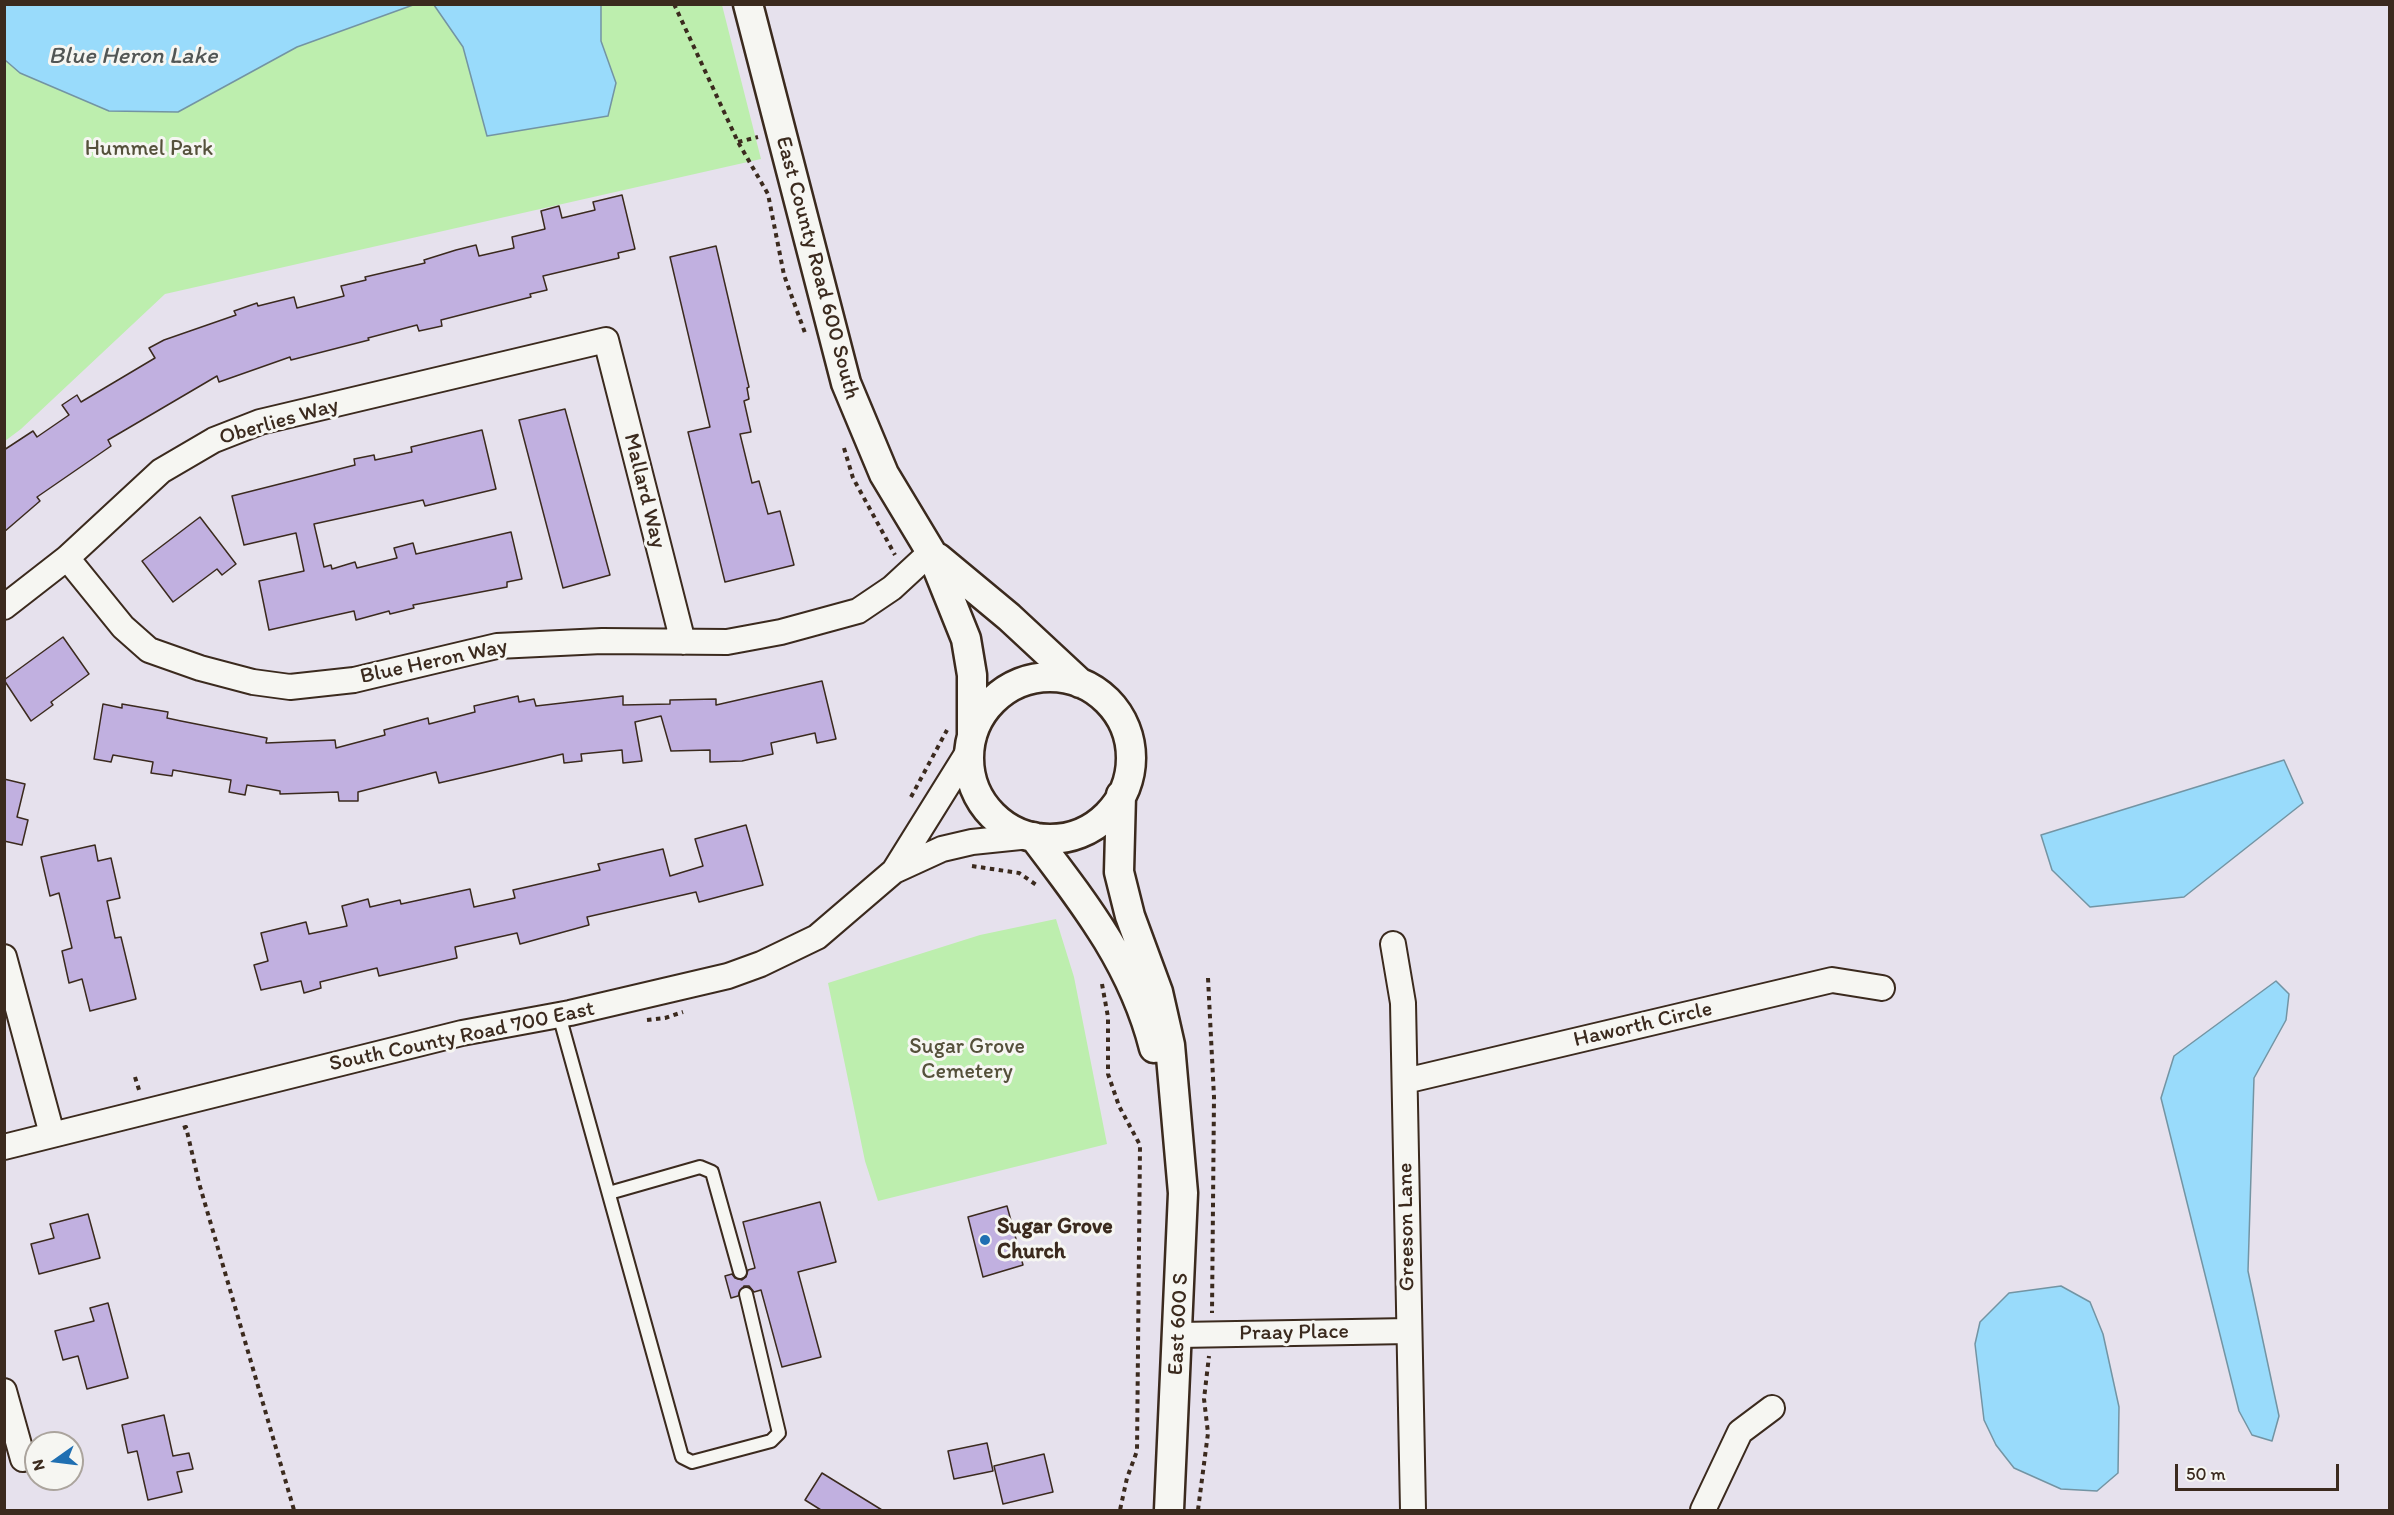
<!DOCTYPE html>
<style>
body{margin:0}
#map{position:relative;width:2394px;height:1515px;overflow:hidden;background:#e6e1ed;font-family:Itim,sans-serif}
canvas{display:block}
.frame{position:absolute;inset:0;border:6px solid #3b2a1e;pointer-events:none}
.north{position:absolute;left:24px;top:1431px;width:60px;height:60px;box-sizing:border-box;background:#f6f6f2;border:2px solid #aba49d;border-radius:50%;rotate:256deg;font-size:16px;font-weight:700;line-height:24px;text-align:center;color:#3b2a1e}
.north::after{content:'';display:block;margin:auto;width:21px;height:27px;background:#1f6fb2;clip-path:polygon(50% 0,100% 100%,50% 72%,0 100%)}
.scale{position:absolute;left:2175px;top:1464px;width:164px;height:27px;box-sizing:border-box;border:3px solid #3b2a1e;border-top:0;padding-left:8px;font-size:18px;line-height:21px;white-space:nowrap;color:#3b2a1e;-webkit-text-stroke:4px #f6f6f2;paint-order:stroke}
</style>
<div id="map">
<canvas width="2394" height="1515"></canvas>
<div class="frame"></div>
<div class="north">N</div>
<div class="scale">50 m</div>
</div>
<script>
const ctx = document.querySelector('canvas').getContext('2d');
ctx.lineJoin = 'round';
function paint(path, color) {
  ctx.fillStyle = color;
  ctx.fill(path, 'evenodd');
}
function trace(path, color, width, dash) {
  ctx.strokeStyle = color;
  ctx.lineWidth = width;
  ctx.lineCap = dash ? 'butt' : 'round';
  ctx.setLineDash(dash || []);
  ctx.stroke(path);
}
function label(font, color, halo, rows, align = 'center') {
  ctx.font = font + ' Itim,sans-serif';
  ctx.lineWidth = 6;
  ctx.setLineDash([]);
  ctx.textBaseline = 'middle';
  ctx.strokeStyle = halo;
  ctx.fillStyle = color;
  for (const [text, x, y, turn = 0] of rows) {
    ctx.save();
    ctx.translate(x, y);
    ctx.rotate((+turn || 0) * Math.PI / 180);
    ctx.textAlign = isNaN(turn) ? turn : align;
    if (halo) ctx.strokeText(text, 0, 0);
    ctx.fillText(text, 0, 0);
    ctx.restore();
  }
}
const green = new Path2D(`
 M5 5H722L761 159 165 294 21 429 5 441Z
 M1056 919 1074 977 1107 1144 878 1201 865 1161 828 983 980 935Z`);
const water = new Path2D(`
 M5 4H413V5L297 47 178 112 109 111 20 73 5 60Z
 M434 5H601V41L616 83 608 116 487 136 463 47Z
 M2284 760 2303 803 2184 897 2090 907 2052 870 2041 835Z
 M2276 981 2289 994 2286 1020 2254 1078 2248 1271 2279 1416 2272 1441 2252 1435 2239 1411 2161 1098 2174 1056Z
 M2061 1286 2090 1302 2103 1334 2119 1407 2118 1473 2097 1491 2061 1489 2014 1468 1996 1445 1984 1420 1975 1344 1980 1322 2009 1293Z`);
const building = new Path2D(`
 M622 195 635 249 618 253 619 258 543 276 547 290 530 294 531 297 441 320 442 326 419 331 417 325 368 338 369 340 291 360 290 357 219 382 217 376 108 440 111 446 37 497 40 501 4 532V450L33 431 37 437 69 415 62 405 77 395 81 402 155 358 149 348 164 340 236 315 234 311 257 303 258 306 294 297 297 308 344 296 341 286 366 280 365 277 425 263 424 260 456 250 476 245 479 256 514 248 512 237 545 229 541 211 559 206 562 218 595 210 593 202Z
 M716 246 749 387 747 388 749 399 744 401 751 432 740 434 752 483 759 481 768 514 780 511 794 565 725 582 688 432 710 427 670 257Z
 M565 409 610 575 563 588 519 420Z
 M482 430 496 489 425 506 423 500 314 524 324 567 331 565 332 569 355 562 357 568 397 558 394 548 413 543 416 554 511 532 522 579 507 582V587L413 605 414 608 390 614 389 611 356 620 354 611 269 630 259 581 304 571 296 533 244 545 232 496 355 465 354 459 374 455 375 460 412 452 411 447Z
 M200 517 236 564 222 575 217 569 173 602 142 561Z
 M63 637 89 674 51 702 53 705 31 721 4 680Z
 M822 681 836 739 817 743 815 733 771 743 773 754 742 761 710 762V750L671 751 661 716 635 722 642 761 623 763 622 750 581 754 582 761 564 763 563 754 439 783 436 772 358 792V801H339L338 792 280 794V791L247 785 245 795 229 792 231 780 173 770 172 776 151 773 153 762 113 755 111 762 94 759 103 704 122 708V704L168 712 167 718 181 721 267 738 266 743 335 740 336 748 385 735 384 730 428 718 429 724 475 712 474 706 518 696 519 702 534 699 536 706 623 696V705L670 704V700L716 699V705Z
 M4 779 25 784 17 817 28 820 22 845 4 841Z
 M746 825 763 885 699 902 696 892 587 917 589 925 520 944 517 933 455 947 457 958 379 976 377 968 320 982 321 988 304 993 301 981 261 990 254 965 268 961 261 933 306 922 309 934 347 926 342 906 368 899 370 907 400 900 401 904 470 889 474 907 515 898 513 890 600 870 598 864 663 849 670 876 703 866 695 839Z
 M95 845 98 861 111 858 120 898 107 901 115 938 121 937 136 999 90 1011 82 979 69 983 62 951 72 948 59 893 50 896 41 857Z
 M820 1202 836 1262 798 1272 821 1357 782 1367 761 1290 754 1292 749 1286H744L738 1296 731 1298 725 1276 732 1274 735 1278 742 1280 746 1277 748 1270 755 1268 743 1222Z
 M1007 1206 1023 1265 983 1277 968 1217Z
 M88 1214 100 1258 39 1274 31 1244 54 1238 50 1224Z
 M108 1303 128 1378 87 1389 78 1356 63 1360 55 1331 94 1321 90 1308Z
 M164 1415 173 1456 189 1453 193 1469 177 1472 182 1492 148 1500 137 1451 128 1453 122 1425Z
 M987 1443 993 1471 954 1479 948 1451Z
 M1044 1454 1053 1492 1003 1504 994 1466Z
 M822 1473 882 1510H821L805 1500Z`);
const path = new Path2D(`
 M674 4 738 142 768 194 784 275 805 333
 M738 142 758 137
 M844 448 853 478 895 555
 M911 797 947 730
 M972 866 1019 873 1038 886
 M1208 978 1214 1097 1212 1313
 M1102 984 1108 1017V1074L1119 1106 1140 1145 1137 1451 1127 1478 1120 1510
 M647 1020 665 1018 683 1012
 M135 1077 140 1093
 M183 1128 186 1127 199 1183 294 1510
 M1198 1510 1208 1433 1204 1399 1209 1356`);
const service = new Path2D(`
 M559 1015 682 1457 692 1462 771 1441 779 1433 746 1294
 M609 1193 700 1167 712 1172 740 1272`);
const minor = new Path2D(`
 M67 558 123 627 149 650 200 668 253 682 290 687 354 680 497 646 602 641 727 642 781 632 858 611 892 588 931 552
 M4 607 67 558 161 471 214 440 260 422 606 340 683 642
 M894 871 970 749
 M1393 944 1403 1003 1413 1510
 M4 957 52 1134
 M1405 1081 1832 980 1882 988
 M4 1147 462 1033 570 1013 728 976 761 964 817 937 894 871 942 849 972 842 1030 836
 M1179 1335 1409 1331
 M4 1391 23 1459
 M1703 1510 1740 1432 1772 1408`);
const tertiary = new Path2D(`
 M748 4 846 383 884 474 931 552 966 639 972 675V736
 M938 558 1009 617 1080 683
 M969 758a81 81 0 1 1 162 0a81 81 0 1 1-162 0Z
 M1121 795 1119 872 1130 916 1158 992 1170 1045 1183 1193 1169 1510
 M1034 837C1085 904 1133 965 1154 1048`);
const markers = [
 [985,1240,6,"#1f6fb2"]
];
const parkNames = [
 ["Hummel Park",149,149],
 ["Sugar Grove",967,1047],
 ["Cemetery",967,1072]
];
const streetNames = [
 ["East County Road 600 South",817,268,75],
 ["Oberlies Way",279,422,-16],
 ["Mallard Way",644,491,76],
 ["Blue Heron Way",434,662,-12],
 ["Haworth Circle",1643,1025,-13],
 ["South County Road 700 East",462,1037,-12],
 ["Greeson Lane",1407,1227,-91],
 ["East 600 S",1179,1324,-87],
 ["Praay Place",1294,1333,-1]
];
const poiNames = [
 ["Sugar Grove",997,1227],
 ["Church",997,1252]
];
const waterNames = [
 ["Blue Heron Lake",133,57]
];
paint(green, '#bdeeae');
paint(water, '#99dbfb');
trace(water, '#7394a3', 1.5);
paint(building, '#c1b0e0');
trace(building, '#3b2a1e', 1.5);
trace(service, '#3b2a1e', 16);
trace(minor, '#3b2a1e', 28);
trace(tertiary, '#3b2a1e', 33);
trace(path, '#3b2a1e', 4, [4.5, 4.5]);
trace(service, '#f6f6f2', 12);
trace(minor, '#f6f6f2', 24);
trace(tertiary, '#f6f6f2', 28);
for (const [x, y, r, color] of markers) {
  const dot = new Path2D();
  dot.arc(x, y, r, 0, 2 * Math.PI);
  ctx.fillStyle = color;
  ctx.fill(dot);
  trace(dot, '#f6f6f2', 2);
}
label('22px', '#55513b', '#f6f6f2', parkNames);
label('22px', '#3b2a1e', '#f6f6f2', streetNames);
label('bold 22px', '#3b2a1e', '#f6f6f2', poiNames, 'left');
label('italic 24px', '#525655', '#f6f6f2', waterNames);
</script>
